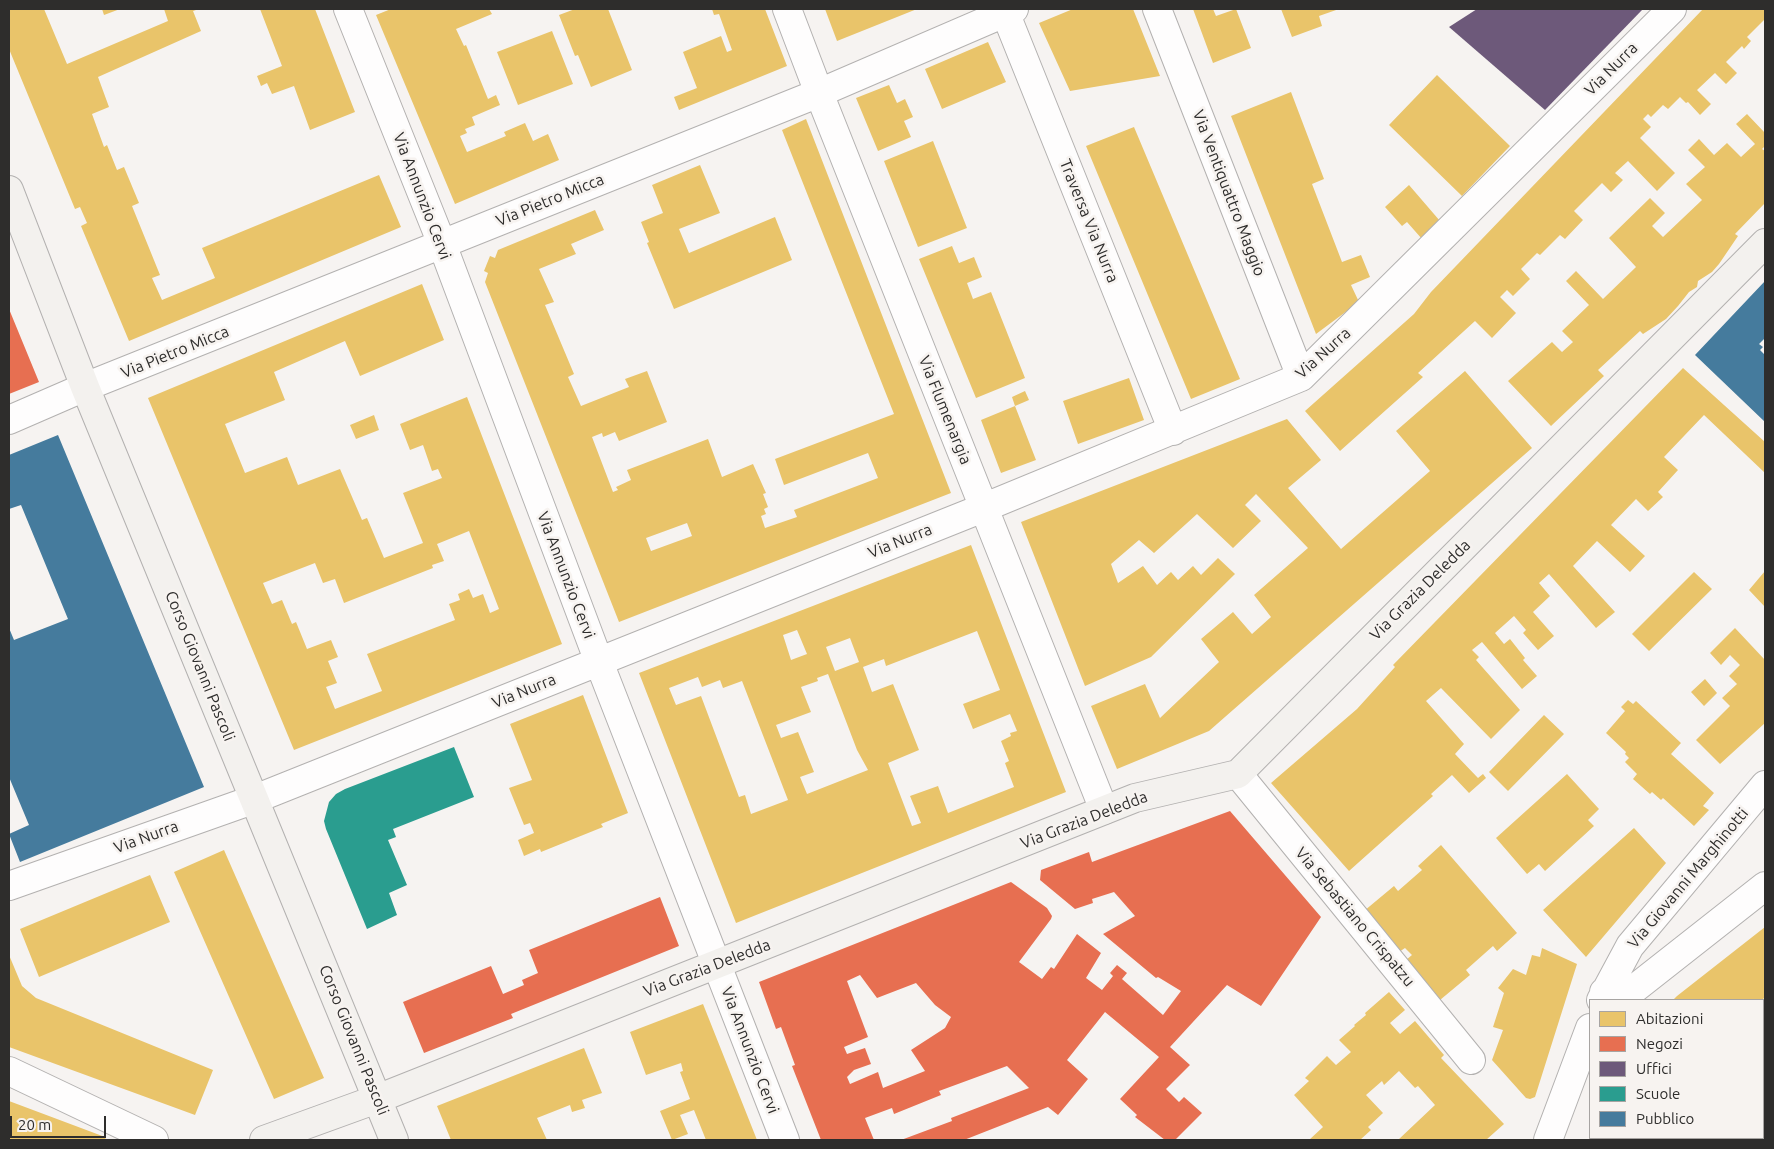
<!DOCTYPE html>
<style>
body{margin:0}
#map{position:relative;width:1774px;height:1149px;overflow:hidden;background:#f6f3f1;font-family:Ubuntu,sans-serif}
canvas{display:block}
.frame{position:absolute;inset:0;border:10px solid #2e2d2c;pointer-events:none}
.legend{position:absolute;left:1589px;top:999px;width:175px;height:140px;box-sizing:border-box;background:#f7f3f0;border:1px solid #a7a4a2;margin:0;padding:6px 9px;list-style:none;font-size:15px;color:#2e2d2c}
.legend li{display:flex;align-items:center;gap:10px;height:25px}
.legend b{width:25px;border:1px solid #a7a4a2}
.scale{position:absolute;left:10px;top:1116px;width:96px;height:22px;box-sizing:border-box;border:2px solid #2e2d2c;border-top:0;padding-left:6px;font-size:15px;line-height:18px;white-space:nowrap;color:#2e2d2c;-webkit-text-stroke:4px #f7f3f0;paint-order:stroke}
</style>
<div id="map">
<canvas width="1774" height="1149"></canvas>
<div class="frame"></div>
<ul class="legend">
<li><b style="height:14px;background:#e9c46a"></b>Abitazioni</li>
<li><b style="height:14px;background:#e76f51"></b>Negozi</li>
<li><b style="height:14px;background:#6d597a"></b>Uffici</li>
<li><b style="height:14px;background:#2a9d8f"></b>Scuole</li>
<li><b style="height:14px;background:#457b9d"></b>Pubblico</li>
</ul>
<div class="scale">20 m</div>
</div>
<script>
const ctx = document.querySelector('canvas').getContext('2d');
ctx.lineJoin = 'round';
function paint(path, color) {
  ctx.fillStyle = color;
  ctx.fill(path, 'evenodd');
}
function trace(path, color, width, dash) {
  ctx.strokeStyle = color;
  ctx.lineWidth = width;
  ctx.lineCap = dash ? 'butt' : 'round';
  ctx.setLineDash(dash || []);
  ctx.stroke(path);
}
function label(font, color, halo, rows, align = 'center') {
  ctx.font = font + ' Ubuntu,sans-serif';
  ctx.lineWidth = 5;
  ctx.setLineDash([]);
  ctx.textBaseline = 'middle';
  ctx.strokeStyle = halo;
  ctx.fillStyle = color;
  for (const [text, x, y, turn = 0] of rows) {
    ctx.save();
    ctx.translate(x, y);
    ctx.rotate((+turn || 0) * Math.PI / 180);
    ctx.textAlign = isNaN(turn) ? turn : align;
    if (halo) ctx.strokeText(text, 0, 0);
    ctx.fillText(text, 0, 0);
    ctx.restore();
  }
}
const homes = new Path2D(`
 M9 9H44L67 64 168 21 164 9H199L193 11 201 31 98 77 109 107 92 114 104 147 107 145 117 170 124 167 139 203 132 206 160 275 152 278 162 300 215 278 202 248 379 175 401 227 129 341 81 226 87 223 80 207 75 209 9 49Z
 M102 9H120L104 15Z
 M260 9H315L355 112 310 130 294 86 272 94 267 83 261 86 257 76 282 66Z
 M391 9H489L492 14 456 29 464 46 466 45 488 99 496 95 500 105 472 117 475 125 465 129 467 133 460 136 467 152 506 136 504 132 525 123 533 141 548 134 559 160 455 204 376 15Z
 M575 9H608L632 70 591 87 578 55 575 56 559 15Z
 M712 9H765L787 66 679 110 674 97 697 88 683 52 721 36 727 52 732 50 719 14 714 15Z
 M825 9H917L837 41Z
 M1073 9H1133L1160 76 1070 91 1039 23Z
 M1193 9H1213L1216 16 1236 9 1251 48 1213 63Z
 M1281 9H1339L1319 16 1322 26 1292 37Z
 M1703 9H1765V19L1747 37 1751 41 1744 49 1742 46 1726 62 1737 73 1726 84 1715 73 1697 90 1711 104 1700 115 1688 102 1686 103 1680 97 1668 109 1663 105 1651 117 1648 114 1643 119 1651 127 1640 138 1675 173 1657 191 1628 161 1615 173 1623 180 1611 192 1602 183 1574 211 1583 220 1565 239 1560 235 1540 255 1537 253 1521 269 1530 279 1513 296 1507 290 1500 297 1516 313 1492 338 1475 321 1418 373 1423 377 1340 451 1305 411 1414 314 1431 292Z
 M552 31 573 84 518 105 497 52Z
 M988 42 1006 82 942 109 925 69Z
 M1437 75 1510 146 1462 196 1389 125Z
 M889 85 897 103 905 99 913 117 904 121 911 137 878 151 856 98Z
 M1291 92 1324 179 1312 184 1342 262 1361 255 1370 277 1351 285 1359 302 1316 334 1231 116Z
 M1747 114 1765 133V146L1762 149 1765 151V203L1735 234 1738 236 1719 264 1712 272 1698 281 1697 287 1689 292 1678 306 1666 319 1643 334 1640 331 1598 370 1604 376 1551 426 1508 381 1552 342 1562 352 1573 342 1562 331 1589 305 1566 281 1576 271 1603 299 1636 267 1609 238 1650 198 1665 213 1652 226 1663 237 1702 200 1686 184 1705 167 1688 150 1699 139 1714 155 1727 143 1741 157 1755 144 1736 124Z
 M806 119 951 493 619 622 485 282 488 273 484 271 490 256 495 258 498 250 595 210 604 230 571 244 576 254 539 269 554 302 545 305 574 374 568 377 581 406 629 387 625 379 647 371 667 422 619 441 615 432 603 437 602 433 592 437 613 492 618 490 616 487 631 480 627 470 708 439 722 477 753 464 766 493 763 494 768 507 764 509 766 514 761 516 765 528 797 517 794 510 878 478 868 453 784 485 775 459 894 414 782 130ZM687 523 692 536 651 551 646 538Z
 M1134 127 1240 379 1191 399 1086 146Z
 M933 141 967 228 918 247 884 161Z
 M700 165 720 213 679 229 689 253 775 217 792 260 674 309 647 243 649 242 641 222 663 213 652 185Z
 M1409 185 1440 221 1422 239 1407 222 1402 226 1385 207Z
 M952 246 959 263 974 257 982 277 967 283 973 299 991 292 1025 378 976 398 919 259Z
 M422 284 444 340 360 376 345 341 274 372 285 400 225 424 245 473 287 457 298 485 340 469 362 520 367 518 384 558 423 543 403 493 442 478 438 469 432 471 423 445 410 450 400 424 467 397 562 644 294 750 148 398ZM469 531 499 609 490 613 483 594 473 598 469 589 458 594 460 600 449 604 455 620 367 654 382 691 335 709 326 687 337 683 328 661 338 657 331 640 307 649 296 622 292 624 282 600 272 604 263 583 315 563 323 583 335 579 344 603 433 568 432 565 444 561 437 544Z
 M1683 368 1765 442V473L1704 415 1664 457 1678 470 1658 492 1663 497 1648 511 1636 499 1611 525 1645 556 1630 572 1597 541 1573 566 1615 612 1596 628 1549 574 1539 583 1550 596 1533 612 1554 636 1538 650 1523 633 1526 630 1514 616 1495 633 1504 644 1510 639 1525 658 1523 660 1537 676 1522 689 1482 642 1472 650 1479 657 1476 660 1520 710 1491 739 1441 688 1426 701 1464 744 1455 754 1478 778 1483 774 1486 778 1469 793 1452 775 1431 794 1433 796 1349 871 1271 783 1357 709 1395 667 1393 665Z
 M1465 371 1532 448 1209 731 1117 769 1091 706 1145 684 1160 718 1219 662 1201 639 1233 612 1252 634 1271 617 1254 595 1308 548 1256 494 1245 505 1261 521 1233 548 1197 514 1154 553 1139 540 1111 564 1118 583 1143 566 1157 585 1171 572 1178 580 1193 566 1201 575 1218 558 1235 574 1151 657 1085 686 1021 522 1287 419 1321 460 1288 488 1341 549 1430 471 1396 431Z
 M1129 378 1144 420 1078 444 1063 401Z
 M1025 391 1029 400 1015 406 1012 397Z
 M1015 406 1036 460 1001 473 981 420Z
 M374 415 379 430 356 439 350 425Z
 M971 545 1066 792 736 923 639 673ZM797 630 807 654 791 660 783 635ZM977 631 1000 690 963 704 973 729 1010 714 1017 731 1010 733 1011 736 1001 741 1009 761 1005 763 1014 787 948 813 938 786 910 796 921 823 912 826 888 763 919 750 893 684 872 692 863 667 884 659 886 666ZM850 638 859 662 835 671 826 647ZM828 674 857 750 868 770 807 794 800 777 814 772 798 732 781 738 776 725 811 712 801 687 818 681 817 678ZM698 677 702 687 720 680 723 688 742 681 788 800 751 814 745 795 739 797 701 696 676 705 669 688Z
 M1765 571V607L1749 590Z
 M1694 572 1712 589 1649 651 1632 634Z
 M1735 628 1765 660V723L1720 764 1696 740 1730 706 1722 698 1737 684 1729 676 1740 665 1730 655 1721 665 1710 653Z
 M1705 679 1717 693 1704 706 1691 692Z
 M583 695 628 813 601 824 603 827 541 852 540 849 524 856 518 840 534 833 530 823 524 825 509 788 532 780 510 724Z
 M1628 700 1633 704 1636 701 1681 743 1671 754 1714 793 1703 806 1709 810 1694 826 1663 798 1661 800 1652 792 1650 794 1633 779 1637 774 1625 762 1629 758 1625 754 1626 752 1606 733 1625 711 1621 707Z
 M1544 715 1564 734 1508 791 1489 772Z
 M1567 774 1599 809 1588 820 1594 826 1545 871 1539 864 1527 874 1496 838Z
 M1634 828 1666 863 1586 957 1543 910Z
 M1441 845 1517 933 1497 951 1493 946 1466 970 1470 975 1440 1000 1406 960 1412 955 1405 948 1399 952 1364 911 1394 886 1398 891 1422 870 1418 866Z
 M224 850 324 1078 274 1099 174 872Z
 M150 875 170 922 39 977 20 929Z
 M1765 927V997L1762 1000H1673L1677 996Z
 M1542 948 1577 964 1535 1097 1530 1099 1526 1098 1492 1060 1503 1030 1493 1027 1504 993 1498 988 1513 969 1526 975 1532 955 1540 957Z
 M9 955 22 986 36 998 213 1070 195 1115 9 1047Z
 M1389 992 1405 1010 1390 1023 1400 1034 1415 1021 1444 1055 1441 1058 1504 1124 1486 1140H1398L1435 1105 1418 1086 1415 1088 1399 1071 1384 1085 1382 1081 1366 1095 1383 1113 1368 1127 1371 1130 1360 1140H1309L1323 1127 1294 1095 1309 1081 1305 1078 1327 1056 1336 1065 1351 1052 1339 1040 1355 1026 1354 1025 1366 1015 1365 1013Z
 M703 1004 757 1140H706L694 1110 680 1115 688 1134 672 1140 660 1111 690 1099 680 1072 683 1071 681 1063 646 1075 630 1032Z
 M1763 1032H1765V1096L1763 1099Z
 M584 1048 602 1093 582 1100 585 1108 572 1112 570 1105 537 1118 547 1140H451L437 1106Z
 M9 1101 105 1137 106 1140H9Z
 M1600 1138H1680L1678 1140H1599Z`);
const shops = new Path2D(`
 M9 309 39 382 9 394Z
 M1230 811 1321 917 1261 1006 1227 985 1170 1047 1190 1065 1166 1089 1179 1102 1184 1097 1202 1113 1175 1140H1165L1135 1117 1137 1115 1120 1099 1159 1057 1105 1012 1067 1060 1088 1079 1058 1115 1048 1107 964 1140H901L952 1121 951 1118 1029 1088 1007 1066 939 1091 941 1095 894 1114 892 1108 865 1118 874 1140H821L792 1066 795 1065 781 1027 776 1029 759 982 1011 882 1047 908 1052 916 1051 919 1019 962 1042 979 1051 967 1054 969 1077 934 1101 953 1086 978 1102 990 1113 976 1110 973 1117 965 1127 973 1122 979 1163 1015 1181 991 1158 977 1156 978 1103 934 1135 916 1114 892 1092 899 1093 903 1075 909 1040 880 1041 870 1089 852 1092 862ZM860 975 877 998 916 983 935 1005 951 1017 945 1028 911 1050 925 1071 883 1088 878 1072 850 1084 847 1077 854 1070 871 1064 865 1048 847 1054 844 1047 868 1037 847 981Z
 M660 897 679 946 511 1014 513 1018 424 1053 403 1002 491 966 503 994 524 985 522 980 538 973 529 950Z`);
const offices = new Path2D(`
 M1477 9H1643L1545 110 1449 27Z`);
const schools = new Path2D(`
 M454 747 474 797 393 829 396 837 388 840 407 885 389 893 397 915 367 929 326 829 324 821 329 802 336 794 345 789Z`);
const public = new Path2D(`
 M1765 281V338L1759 344 1763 347 1760 350 1765 355V422L1695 355Z
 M58 435 204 787 20 862 9 834 29 825 9 777V628L14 640 68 619 21 505 9 509V455Z`);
const street = new Path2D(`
 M348 9 442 244 599 662 785 1140
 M787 9 819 93 1104 810
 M1157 9 1301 377
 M1005 12 1173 431
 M9 420 85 387 819 93 1014 9
 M1238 774 1471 1060
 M9 886 255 799 983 508 1301 377 1672 9
 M1604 992 1629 993 1765 886
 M1601 1000 1630 946 1765 785
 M9 1071 154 1140
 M1548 1140 1590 1028`);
const secondary = new Path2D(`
 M9 190 85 387 394 1140
 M264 1140 377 1099 1135 798 1238 774 1765 243`);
const streetNames = [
 ["Via Nurra",1611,69,-45],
 ["Via Ventiquattro Maggio",1229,193,69],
 ["Via Annunzio Cervi",422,196,69],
 ["Via Pietro Micca",550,200,-22],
 ["Traversa Via Nurra",1089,221,68],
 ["Via Pietro Micca",175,352,-22],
 ["Via Nurra",1323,353,-42],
 ["Via Flumenargia",945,410,68],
 ["Via Nurra",900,541,-22],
 ["Via Annunzio Cervi",566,575,69],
 ["Via Grazia Deledda",1420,590,-45],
 ["Corso Giovanni Pascoli",200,666,68],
 ["Via Nurra",524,691,-22],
 ["Via Grazia Deledda",1084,820,-21],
 ["Via Nurra",146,837,-20],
 ["Via Giovanni Marghinotti",1688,878,-50],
 ["Via Sebastiano Crispatzu",1355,917,50],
 ["Via Grazia Deledda",707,968,-21],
 ["Corso Giovanni Pascoli",354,1040,68],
 ["Via Annunzio Cervi",750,1050,69]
];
paint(homes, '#e9c46a');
paint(shops, '#e76f51');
paint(offices, '#6d597a');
paint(schools, '#2a9d8f');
paint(public, '#457b9d');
trace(street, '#b3b1b0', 30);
trace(secondary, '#b3b1b0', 30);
trace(street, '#fefdfd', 28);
trace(secondary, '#f3f1ee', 28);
label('16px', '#2e2d2c', '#f7f3f0', streetNames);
</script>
